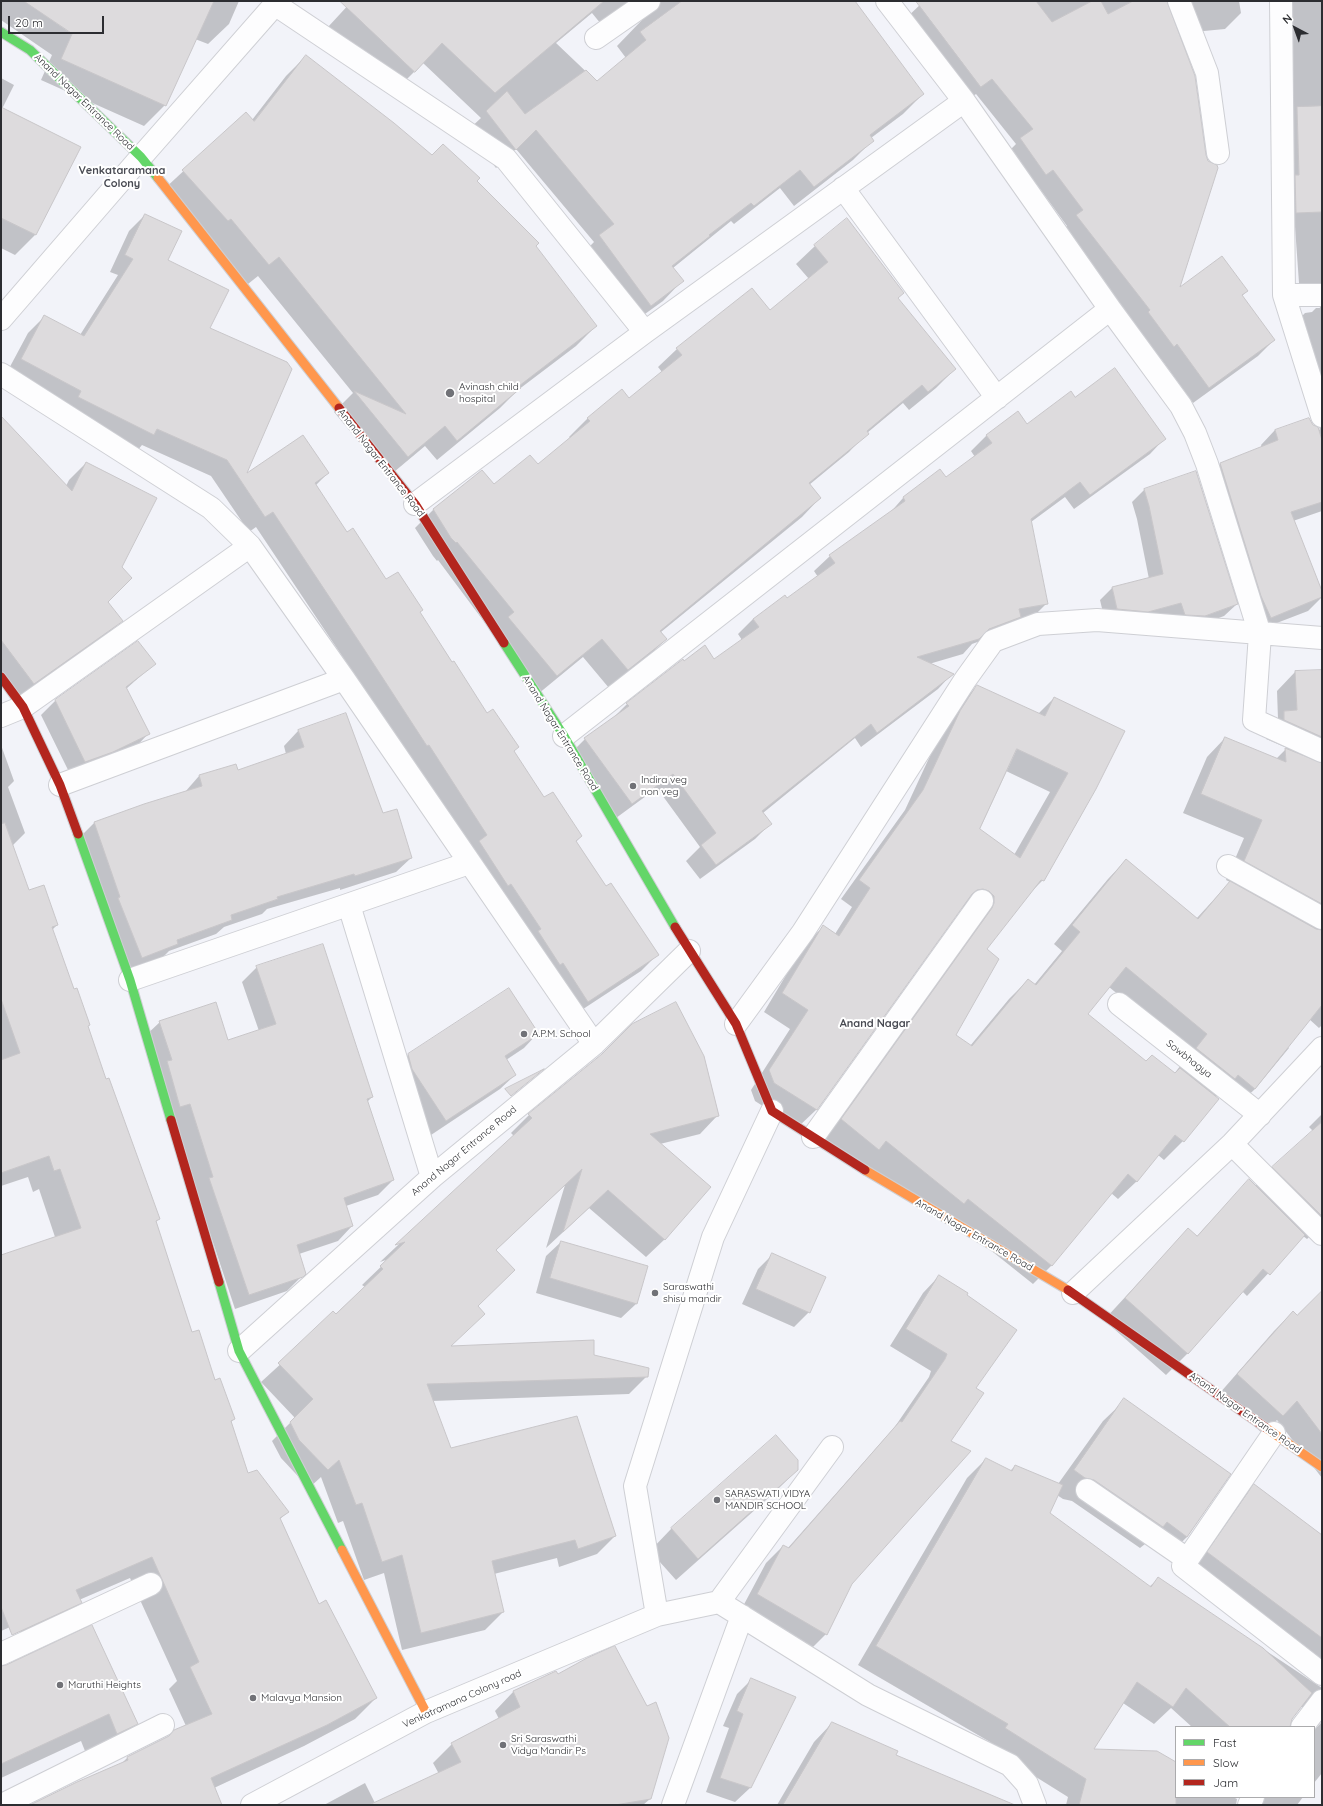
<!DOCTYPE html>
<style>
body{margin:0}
#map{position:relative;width:1323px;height:1806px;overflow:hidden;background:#f2f3f9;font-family:Quicksand,sans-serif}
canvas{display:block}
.frame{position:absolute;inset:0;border:2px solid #2c2d31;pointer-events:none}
.legend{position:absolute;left:1175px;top:1726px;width:140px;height:72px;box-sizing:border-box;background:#fff;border:1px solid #ababad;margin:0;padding:5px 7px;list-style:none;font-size:12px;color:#2c2d31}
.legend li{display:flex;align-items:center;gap:8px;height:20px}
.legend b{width:20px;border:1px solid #ababad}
.north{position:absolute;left:1275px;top:8px;width:40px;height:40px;-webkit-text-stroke:3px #fff;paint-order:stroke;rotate:319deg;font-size:11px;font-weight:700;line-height:16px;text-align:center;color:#2c2d31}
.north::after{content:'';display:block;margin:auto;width:14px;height:18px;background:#2c2d31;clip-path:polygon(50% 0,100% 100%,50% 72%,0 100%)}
.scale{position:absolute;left:8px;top:16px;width:96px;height:18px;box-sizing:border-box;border:2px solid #2c2d31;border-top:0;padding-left:5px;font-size:12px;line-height:14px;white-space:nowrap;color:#2c2d31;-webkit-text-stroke:3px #fff;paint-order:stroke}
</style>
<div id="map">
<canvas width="1323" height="1806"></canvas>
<div class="frame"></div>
<ul class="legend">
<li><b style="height:5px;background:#63d668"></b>Fast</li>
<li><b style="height:5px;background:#ff974d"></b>Slow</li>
<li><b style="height:5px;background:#b3261e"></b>Jam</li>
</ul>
<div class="north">N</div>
<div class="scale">20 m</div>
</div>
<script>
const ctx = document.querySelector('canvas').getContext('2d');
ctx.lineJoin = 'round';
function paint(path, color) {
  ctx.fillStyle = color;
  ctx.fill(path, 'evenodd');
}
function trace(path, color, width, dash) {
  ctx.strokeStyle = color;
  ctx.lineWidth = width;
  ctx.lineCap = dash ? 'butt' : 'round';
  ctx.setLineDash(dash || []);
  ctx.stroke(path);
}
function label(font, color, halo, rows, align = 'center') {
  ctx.font = font + ' Quicksand,sans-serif';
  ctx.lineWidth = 4;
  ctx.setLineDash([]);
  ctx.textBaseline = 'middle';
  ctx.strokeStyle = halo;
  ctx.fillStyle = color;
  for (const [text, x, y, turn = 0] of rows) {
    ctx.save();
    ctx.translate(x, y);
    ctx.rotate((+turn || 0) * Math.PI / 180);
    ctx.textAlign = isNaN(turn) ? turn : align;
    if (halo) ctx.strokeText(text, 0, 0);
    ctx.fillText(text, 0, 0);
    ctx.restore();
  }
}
const shadow = new Path2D(`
 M1 1H239L229 24 208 44 195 39 165 105 144 126 41 80 52 55 1 20Z
 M352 1H852L923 94 903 114 871 138 872 141 853 160 794 206 780 188 734 224 731 221 673 268 682 281 663 301 631 324 580 256 594 242 516 149 496 168 467 131 481 118 423 63 395 91 328 27ZM592 13 601 24 640 14 642 20 617 46 626 58 597 82 556 43Z
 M924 1H1239L1241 13 1225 29 1183 33 1171 7 1166 5 1178 290 1247 291 1242 296 1274 340 1258 356 1193 403 1161 359 1158 362 1061 232 1067 226 1037 185 1030 190 1005 155 1016 144 976 94 965 102 903 21Z
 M1287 1H1322V511L1293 521 1322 597 1308 611 1256 631 1206 479 1220 464 1262 448 1261 445 1275 430 1313 426 1320 430 1292 338 1290 328 1305 313 1312 312 1316 308H1320L1319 304 1300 297 1295 227H1282Z
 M306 56 432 156 475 182 596 326 576 346 518 390 500 408 437 460 425 446 388 477 334 412 353 393 258 276 248 284 162 191 246 113 252 120 286 76Z
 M1 78 14 85 2 109 80 148 35 235 15 255 1 248Z
 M145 215 166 261 209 329 244 476 328 473 315 486 346 534 386 580 419 613 544 799 581 836 576 842 605 888 658 954 641 971 571 1017 348 665 256 527 249 532 211 476 142 445 137 451 5 376 28 333 44 317 80 335 118 275 110 272 129 231Z
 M815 246 897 299 955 369 936 388 909 410 903 403 867 433 849 452 809 485 820 498 802 517 661 632 666 639 647 658 609 688 583 657 538 694 438 560 437 561 433 556 415 528 434 509 494 486 538 466 570 438 569 437 588 418 629 399 662 372 658 367 677 349 752 289 770 311 809 279 796 264Z
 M1075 398 1165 438 1150 454 1074 509 1065 497 1031 522 1047 603 1031 619 1005 632 972 644 963 654 929 664 952 674 938 689 861 747 855 738 763 813 770 824 755 839 700 879 686 861 700 847 657 788 616 818 570 754 585 739 612 719 627 704 683 662 714 661 742 640 738 634 753 619 787 600 818 577 814 571 830 556 889 514 903 498 939 471 945 479 975 457 971 451 986 436 1018 413 1027 425Z
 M1 429 66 486 69 480 86 463 121 567 107 602 121 621 104 638 16 700 1 680Z
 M1196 473 1237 604 1224 616 1192 628 1105 621 1100 600 1112 588 1149 579 1137 519 1132 502 1144 490Z
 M154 664 126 689 148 734 134 749 71 776 41 715 56 700Z
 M1322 671V1025L1319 1028 1309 1019 1287 1046 1289 1048 1255 1089 1236 1107 1219 1094 1216 1097 1218 1099 1183 1141 1164 1160 1158 1155 1137 1181 1118 1199 1111 1193 1051 1266 1033 1284 949 1217 823 1138 970 909 961 907 816 1110 797 1128 755 1101 751 1090 790 1029 764 1012 804 945 823 927 835 934 852 907 841 899 905 810 942 730 959 705 977 686 1038 714 1054 698 1124 731 1043 880 1025 898 985 949 954 1035 970 1046 1009 999 1028 980 1034 985 1062 951 1054 944 1108 879 1126 860 1196 919 1230 882 1226 880 1244 838 1183 813 1207 757 1225 738 1276 759 1287 748 1266 739V731L1278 719 1277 691 1295 672ZM1006 771 1050 792 1014 855 979 830ZM1109 987 1190 1053 1174 1074 1146 1062 1086 1014Z
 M346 714 383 814 411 858 396 872 340 890V888L267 909 262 914 224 927 216 934 169 951 162 958 128 972 80 837 94 823 185 792 199 776 237 771 286 754 284 746 298 731Z
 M1 745 14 781 8 787 25 833 12 846 28 892 57 925 52 930 106 1081 158 1219 156 1222 192 1333 234 1419 231 1422 247 1475 288 1512 280 1519 319 1605 376 1698 355 1719 304 1746 214 1788 221 1805H38L121 1764 127 1758 167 1738 186 1726 169 1689 177 1681 130 1578 79 1600 80 1602 59 1624 24 1640 17 1624 1 1631V1256L55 1237 39 1189 33 1192 28 1177 1 1186Z
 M257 967 372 1097 367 1102 393 1180 378 1195 346 1206 352 1226 338 1241 299 1254 305 1273 287 1291 235 1309 145 1036 160 1022 227 1042 259 1031 242 982Z
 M509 989 538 1033 524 1048 506 1060 515 1075 500 1089 431 1135 398 1084 393 1069 408 1055Z
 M1322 1114V1225L1307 1239 1303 1236 1247 1296 1242 1291 1188 1353 1166 1375 1104 1320 1188 1229 1196 1237 1249 1180 1255 1186 1313 1131 1309 1127Z
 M529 1115H718L700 1134 660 1144 665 1239 646 1257 589 1208 546 1248 565 1185 495 1251 477 1307 450 1347 593 1356 647 1376 629 1394 432 1401 450 1450 615 1536 597 1554 559 1567 557 1558 494 1574 503 1612 485 1630 402 1650 384 1573 364 1580 343 1521 338 1523 321 1477 309 1488 281 1458 272 1441 295 1418 261 1382 365 1287 362 1285 389 1259 380 1262 514 1136 511 1133Z
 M561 1242 636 1304 621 1318 536 1293 546 1256Z
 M773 1254 809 1312 794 1327 742 1304 758 1269Z
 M939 1276 974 1388 851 1584 826 1634 810 1650 741 1610 766 1563 783 1546 787 1549 894 1428 929 1377 931 1371 890 1346 923 1293Z
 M1322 1292V1478L1277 1420 1263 1434 1219 1394 1274 1331 1293 1312 1297 1316Z
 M1125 1400 1230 1474 1187 1537 1165 1558 1145 1544 1140 1548 1072 1501 1063 1499 1057 1495 1049 1513 1149 1587 1158 1579 1322 1688V1692L1304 1707H1300L1291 1719 1289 1727H1192L1171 1708 1154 1724 1123 1703 1093 1750 1176 1763V1797H1233L1237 1799 1236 1805H1066L1068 1797 988 1747 990 1742 858 1665 967 1478 986 1459 1010 1471 1015 1466 1058 1484 1103 1421Z
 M776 1436 797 1470 775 1492 676 1580 650 1551 671 1529Z
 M1254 1486 1322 1536V1676L1186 1575 1232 1507Z
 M1 1667 137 1723 108 1752 89 1761 81 1741 1 1778Z
 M556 1673 650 1799 643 1805H324L365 1783 375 1803 439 1774 433 1763 452 1744 499 1719 495 1711 513 1692Z
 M751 1680 794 1698 750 1788 735 1802 706 1792 729 1728 723 1726 737 1694Z
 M1322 1722V1773L1314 1783V1730Z
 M832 1723 895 1756 1008 1805H777L814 1742Z
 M1254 1797H1303L1297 1805H1249Z`);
const building = new Path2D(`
 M24 1H214L166 106 61 59 72 34Z
 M340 1H604L495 93 442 43 415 72Z
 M682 1H855L924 94 870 135 874 141 814 187 800 170 754 206 751 203 709 235 710 236 672 266 684 281 651 306 599 235 614 224 536 130 516 150 486 111 507 91 525 114 586 70 597 81 646 40 640 32Z
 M916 1H1036L1052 22 1092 1H1101L1108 14 1133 1H1167L1195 76 1206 155 1208 161 1217 165 1218 168 1180 287 1222 256 1248 291 1242 295 1275 340 1209 388 1177 344 1174 347 1148 312 1150 310 1076 215 1083 210 1053 170 1046 175 1020 138 1033 129 992 79 981 87Z
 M306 55 394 123 432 155 443 144 480 178 477 181 539 243 536 246 597 326 519 386 521 388 457 441 445 426 408 457 354 391 406 414 279 257 269 265 231 219 228 221 182 170 246 112 254 121Z
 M1322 106V212L1296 213 1295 175H1299L1297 107Z
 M1 107 81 147 36 235 1 218Z
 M145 214 182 231 168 260 229 290 210 328 287 362 292 369 247 473 303 435 329 473 315 483 347 532 353 528 386 579 398 572 423 610 420 612 452 662 454 661 487 713 493 709 519 747 514 751 544 797 553 792 582 836 576 841 606 886 611 883 659 955 588 1002 563 963 560 965 538 931 541 929 511 884 508 886 479 841 487 835 429 745 427 746 364 649 273 512 265 517 227 460 157 429 154 435 78 397 81 391 21 359 44 315 84 336 133 259 125 255Z
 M847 218 904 293 898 298 956 369 928 392 922 385 867 431 869 434 809 483 821 498 660 631 667 639 628 670 602 639 557 676 508 617 514 612 457 542 456 543 451 538 433 509 482 470 494 484 530 455 538 464 590 421 587 418 622 389 629 398 682 355 676 348 752 288 770 310 828 262 814 245Z
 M1115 368 1166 439 1090 495 1080 482 1031 519 1048 604 1019 609 1021 617 989 629 979 639 917 657 954 674 877 733 871 724 762 811 772 824 716 865 701 845 716 833 673 774 632 804 584 738 629 706 626 703 683 659 684 661 705 645 714 659 759 627 753 619 785 595 787 598 835 563 829 555 905 501 903 497 940 469 946 477 992 443 986 435 1018 411 1027 424 1071 391 1075 397Z
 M1 416 72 491 86 462 157 498 122 567 132 578 108 602 123 621 34 684 1 640Z
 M1309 418 1313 425 1318 427 1322 440V502L1291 512 1322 591V597L1271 618 1261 596 1220 463 1278 440 1275 430Z
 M1196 471 1238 604 1205 616 1185 615 1181 603 1148 612 1117 609 1112 587 1163 574 1149 506 1144 489Z
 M138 641 156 664 126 687 150 734 113 752 85 762 55 700Z
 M1322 670V737L1284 720V711L1297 710 1295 671Z
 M977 685 1045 716 1054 697 1125 731 1096 789 1044 881 1041 880 987 949 999 959 956 1035 972 1046 1028 979 1036 985 1080 932 1072 925 1126 859 1198 919 1230 881 1316 929 1322 930V1005L1255 1089 1238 1075 1235 1079 1196 1048 1207 1034 1126 967 1088 1014 1146 1061 1152 1055 1175 1073 1180 1068 1219 1099 1184 1142 1175 1135 1137 1182 1128 1174 1052 1266 968 1199 964 1204 886 1141 879 1150 841 1119 992 908 994 903V896L989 891 983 889 977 890 972 894 817 1110 774 1083 769 1070 808 1010 782 993 823 925 839 936 870 888 859 880 923 790 960 711ZM1017 749 1068 773 1020 858 980 829Z
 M346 713 383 813 397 809 412 858 355 876 354 874 277 897 278 899 231 915 232 920 177 940 178 944 142 958 118 898 120 897 94 822 144 804 202 786 199 775 236 764 238 770 304 747 298 730Z
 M1225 737 1286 762 1285 748 1322 763V904L1244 861 1262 820 1201 794Z
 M5 823 29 890 44 885 58 925 52 927 74 989 77 988 90 1025 88 1026 106 1079 109 1078 160 1219 156 1221 192 1332 199 1330 215 1380 220 1378 235 1419 231 1421 248 1473 257 1470 289 1512 280 1518 319 1604 326 1600 377 1698 327 1725 211 1778 222 1805H30L77 1782 128 1760 127 1757 169 1736 174 1730 212 1714 190 1667 199 1662 152 1557 76 1590 82 1603 12 1635 1 1607V1255L81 1228 60 1169 54 1171 49 1156 1 1173V1060L20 1053 1 999V824Z
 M323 944 373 1097 367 1099 394 1180 344 1198 353 1226 297 1245 306 1274 303 1277 249 1295 209 1178 213 1177 190 1104 180 1107 167 1061 172 1060 159 1021 216 1002 228 1040 276 1024 256 966Z
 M509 988 539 1034 505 1056 516 1075 446 1121 412 1069 408 1054Z
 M676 1002 704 1056 719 1116 650 1134 711 1187 665 1240 608 1190 563 1232 582 1169 496 1250 515 1270 478 1306 485 1314 451 1346 594 1340V1355L649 1368 648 1377 427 1384 451 1448 577 1416 616 1536 578 1549 575 1540 492 1561 504 1612 421 1633 402 1555 382 1562 362 1503 356 1505 339 1460 328 1470 299 1440 290 1422 313 1399 278 1363 333 1311 336 1314 383 1269 380 1266 405 1242 395 1245 532 1118 528 1114 602 1054 632 1024Z
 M544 1069 511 1096 505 1089Z
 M1322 1122V1216L1272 1167Z
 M1249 1179 1305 1235 1270 1275 1263 1269 1188 1354 1125 1298 1188 1228 1197 1236Z
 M561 1241 648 1266 637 1304 550 1278Z
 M772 1253 826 1277 810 1313 756 1289Z
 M939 1275 968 1293 967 1295 1017 1330 976 1388 984 1393 951 1441 971 1451 852 1584 827 1635 757 1594 783 1545 789 1548 900 1421 902 1422 945 1359 947 1354 906 1329Z
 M1322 1291V1434L1297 1401 1283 1416 1237 1374 1293 1311 1297 1315Z
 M1124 1398 1231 1474 1187 1537 1167 1522 1163 1527 1094 1480 1085 1478 1074 1470Z
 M776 1435 798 1460V1470L698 1559 671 1528Z
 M986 1458 1012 1471 1015 1465 1063 1485 1050 1513 1151 1587 1158 1577 1263 1648 1312 1693 1292 1719 1290 1727H1230L1186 1688 1173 1707 1137 1682 1094 1749 1157 1751 1176 1762V1805H1079L1086 1779 1005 1728 1008 1724 876 1646Z
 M1254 1484 1322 1535V1638L1207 1552Z
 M92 1625 138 1724 117 1734 109 1714 1 1764V1666L6 1665Z
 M615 1646 647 1706 656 1702 669 1738 651 1799 615 1805H369L461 1762 451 1743 520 1707 513 1691 556 1671 558 1674 587 1658Z
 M751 1678 796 1697 751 1788 720 1778 743 1714 737 1711Z
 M832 1722 898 1751 896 1755 1015 1805H783Z`);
const street = new Path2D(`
 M887 1 964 101 1110 309 1181 406 1195 433 1207 464 1260 634 1254 720 1322 751
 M1179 1 1207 73 1218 153
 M1281 1 1284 295 1322 416
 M276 5 506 159 645 332
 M596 38 649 1
 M843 188 997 398
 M1284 295H1322
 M1 319 141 157 278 1
 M1 374 211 508 250 546 344 679 594 1044
 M415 504 645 332 964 101
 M1 716 23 707 250 546
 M564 736 1110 309
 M60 785 344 679
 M1228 866 1322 918
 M349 905 432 1177
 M130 980 469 863
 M1119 1004 1260 1115
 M736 1024 803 932 965 680 993 641 1038 624 1097 620 1322 638
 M772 1111 713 1237 635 1486 657 1615 719 1602 868 1695 1010 1765 1027 1784 1035 1805
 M813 1137 982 901
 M1232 1144 1322 1234
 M1073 1293 1232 1144 1322 1048
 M239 1351 432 1177 594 1044 689 951
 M1274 1433 1183 1566 1322 1674
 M1087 1490 1187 1559
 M719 1602 832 1447
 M1 1654 151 1584
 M1302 1727 1322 1701
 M2 1805 163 1725
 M252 1805 426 1712 657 1615
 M673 1805 742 1616
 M1249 1805 1253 1797`);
const fast = new Path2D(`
 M1 32 30 50 141 157 158 178
 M504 643 564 736 675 927
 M78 834 130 980 171 1120
 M219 1282 239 1351 342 1550`);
const slow = new Path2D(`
 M158 178 339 408
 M865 1170 1068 1290
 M1266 1428 1322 1467
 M342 1550 426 1712`);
const jam = new Path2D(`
 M339 408 415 504 504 643
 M1 677 23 707 60 785 78 834
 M675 927 736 1024 772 1111 865 1170
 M171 1120 219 1282
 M1068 1290 1266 1428`);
const markers = [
 [450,393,5,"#717277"],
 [633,786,4,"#717277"],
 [524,1034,4,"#717277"],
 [655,1293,4,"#717277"],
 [717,1500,4,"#717277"],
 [60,1685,4,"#717277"],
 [253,1698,4,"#717277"],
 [503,1745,4,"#717277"]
];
const streetNames = [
 ["Anand Nagar Entrance Road",84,102,44],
 ["Anand Nagar Entrance Road",381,463,52],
 ["Anand Nagar Entrance Road",560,733,58],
 ["Sowbhagya",1189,1059,38],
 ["Anand Nagar Entrance Road",464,1151,-40],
 ["Anand Nagar Entrance Road",974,1235,30],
 ["Anand Nagar Entrance Road",1245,1413,35],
 ["Venkatramana Colony road",462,1699,-24]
];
const poiNames = [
 ["Avinash child",459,387],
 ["hospital",459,399],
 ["Indira veg",641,780],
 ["non veg",641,792],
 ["A.P.M. School",532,1034],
 ["Saraswathi",663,1287],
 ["shisu mandir",663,1299],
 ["SARASWATI VIDYA",725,1494],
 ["MANDIR SCHOOL",725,1506],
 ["Maruthi Heights",68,1685],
 ["Malavya Mansion",261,1698],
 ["Sri Saraswathi",511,1739],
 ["Vidya Mandir Ps",511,1751]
];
const neighbourhoodNames = [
 ["Venkataramana",122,171],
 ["Colony",122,184],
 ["Anand Nagar",875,1024]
];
paint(shadow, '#0003');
paint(building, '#dddbdd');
trace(building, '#c8c6c9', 1);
trace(street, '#cecfd4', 24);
trace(fast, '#cecfd4', 11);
trace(slow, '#cecfd4', 11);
trace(jam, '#cecfd4', 11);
trace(street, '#fdfdfe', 22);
trace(fast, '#63d668', 9);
trace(slow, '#ff974d', 9);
trace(jam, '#b3261e', 9);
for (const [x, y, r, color] of markers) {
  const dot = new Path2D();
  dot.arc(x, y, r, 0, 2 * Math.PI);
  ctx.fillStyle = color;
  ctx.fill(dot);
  trace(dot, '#fff', 1.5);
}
label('10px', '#2c2d31', '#fff', streetNames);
label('10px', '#2c2d31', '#fff', poiNames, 'left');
label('bold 11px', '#484a52', '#fff', neighbourhoodNames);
</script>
